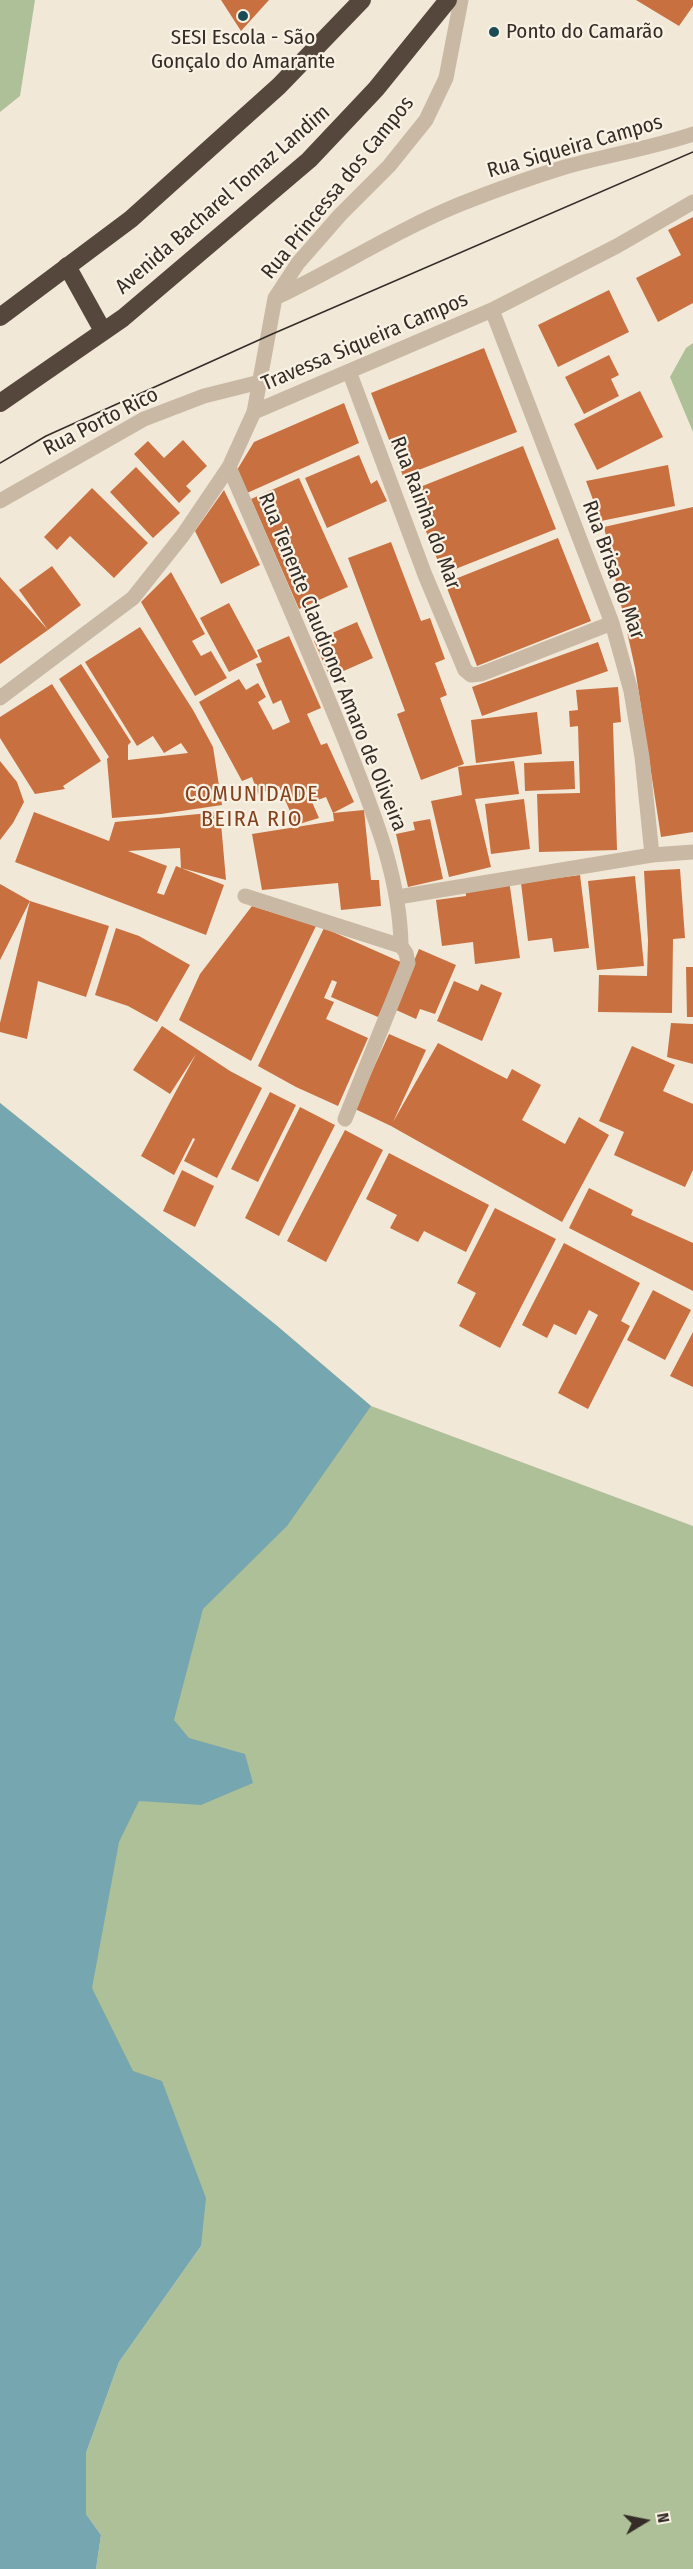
<!DOCTYPE html>
<meta charset="utf-8">
<style>
body{margin:0}
#map{position:relative;width:693px;height:2569px;overflow:hidden;background:#f1e8d8;font-family:"Fira Sans Condensed",sans-serif}
canvas{display:block}
.north{position:absolute;left:615px;top:2491px;width:60px;height:60px;-webkit-text-stroke:4px #f9f2e4;paint-order:stroke;rotate:80deg;font-size:16px;font-weight:700;line-height:24px;text-align:center;color:#342c26}
.north::after{content:'';display:block;margin:auto;width:21px;height:27px;background:#342c26;clip-path:polygon(50% 0,100% 100%,50% 72%,0 100%)}
</style>
<div id="map">
<canvas width="693" height="2569"></canvas>
<div class="north">N</div>
</div>
<script>
const ctx = document.querySelector('canvas').getContext('2d');
ctx.lineJoin = 'round';
function paint(path, color) {
  ctx.fillStyle = color;
  ctx.fill(path, 'evenodd');
}
function trace(path, color, width, dash) {
  ctx.strokeStyle = color;
  ctx.lineWidth = width;
  ctx.lineCap = dash ? 'butt' : 'round';
  ctx.setLineDash(dash || []);
  ctx.stroke(path);
}
function label(font, color, halo, rows, align = 'center') {
  ctx.font = font + ' "Fira Sans Condensed",sans-serif';
  ctx.lineWidth = 4.5;
  ctx.setLineDash([]);
  ctx.textBaseline = 'middle';
  ctx.strokeStyle = halo;
  ctx.fillStyle = color;
  for (const [text, x, y, turn = 0] of rows) {
    ctx.save();
    ctx.translate(x, y);
    ctx.rotate((+turn || 0) * Math.PI / 180);
    ctx.textAlign = isNaN(turn) ? turn : align;
    if (halo) ctx.strokeText(text, 0, 0);
    ctx.fillText(text, 0, 0);
    ctx.restore();
  }
}
const green = new Path2D(`
 M0 0H35L20 96 0 112Z
 M693 343V432L670 377 686 348Z
 M0 1103 276 1325 371 1406 693 1526V2569H96L101 2535 86 2514V2453L119 2362 201 2246 107 2069 0 1754 150 1757Z`);
const water = new Path2D(`
 M0 1103 276 1325 371 1406 287 1526 203 1609 174 1720 189 1738 245 1754 253 1783 201 1805 139 1801 119 1842 92 1988 133 2071 162 2081 206 2198 201 2246 119 2362 86 2453V2514L101 2535 96 2569H0Z`);
const building = new Path2D(`
 M221 0H269L241 31Z
 M636 0H693V6L679 26Z
 M693 217V303L658 322 636 278 681 255 668 230Z
 M609 290 629 332 558 367 538 325Z
 M484 348 517 432 403 476 371 393Z
 M609 355 619 375 611 379 619 396 584 414 565 377Z
 M640 391 663 437 597 470 574 424Z
 M344 403 359 443 247 493 237 470 254 442Z
 M183 440 207 466 186 486 191 491 179 503 134 454 148 441 164 458Z
 M523 446 556 529 443 574 410 491Z
 M359 455 371 484 377 480 387 501 327 528 305 478Z
 M668 465 675 506 601 521 586 481Z
 M136 467 180 513 153 538 110 492Z
 M299 478 348 587 299 609 251 499Z
 M92 488 148 543 114 578 70 536 57 550 44 537Z
 M224 490 260 565 221 584 195 531Z
 M693 507V832L661 837 635 668 604 527Z
 M558 538 591 621 477 666 445 583Z
 M391 542 421 621 430 618 445 659 435 663 447 695 440 698 464 764 421 780 397 714 405 711 348 558Z
 M52 566 81 605 48 630 0 664V577L48 630 19 590Z
 M171 572 205 634 192 641 201 656 211 651 227 678 195 696 141 602Z
 M229 603 258 657 229 672 200 618Z
 M357 622 373 658 330 677 314 641Z
 M140 627 193 710 213 747 222 805 161 814 112 818 107 759 109 757 59 679 81 664 131 742 128 745V760L188 753 181 743 164 753 153 736 137 746 85 662Z
 M289 636 321 708 307 714 321 745 327 743 354 802 333 813 364 810 371 880H379L381 906 341 910 338 883 262 890 252 834 334 821 333 813 326 797 312 802 319 818 296 825 279 786 258 794 252 777 242 781 199 702 239 679 246 690 258 683 266 697 258 702 273 730 290 722 281 700 273 704 256 664 262 662 257 650Z
 M598 642 608 671 482 716 472 687Z
 M52 684 101 761 63 786 65 789 35 794 0 738V717Z
 M618 687 621 722 613 723 617 850 539 852 537 794 580 793 578 726 570 727 569 711 578 710 576 690Z
 M537 712 542 754 476 763 471 720Z
 M0 761 17 782 24 802 13 823 0 840Z
 M514 761 519 794 475 799 491 867 449 877 431 801 462 795 458 767Z
 M574 761 575 789 525 791 524 763Z
 M524 799 530 849 491 854 485 804Z
 M34 812 109 841 115 822 220 812 226 880 181 868 180 848 128 851 167 866 157 893 164 895 176 866 224 885 206 935 15 862Z
 M430 819 443 879 408 887 396 834 415 830 413 822Z
 M680 869 685 938 673 939 672 1013 598 1012 599 975 647 976 648 941 644 871Z
 M580 875 589 948 554 952 552 938 528 941 521 883Z
 M635 876 644 966 597 970 588 881Z
 M509 880 520 958 475 964 473 942 442 946 436 900 466 896 465 887Z
 M0 884 30 901 0 960Z
 M30 901 109 926 86 997 38 981 27 1039 0 1032V1023Z
 M252 906 316 926 251 1061 179 1020 200 974Z
 M116 928 139 936 190 965 157 1022 128 1006 95 995Z
 M324 928 403 963 378 1017 331 997 337 982 332 980 324 998 334 1002 326 1019 368 1038 338 1106 296 1087 258 1066Z
 M419 949 456 965 435 1014 420 1009 416 1019 394 1009Z
 M686 967H693V1017H687Z
 M454 981 478 991 481 984 502 993 482 1041 437 1021Z
 M671 1023 693 1024V1064L667 1057Z
 M162 1026 230 1071 262 1088 217 1178 184 1161 195 1139 193 1138 174 1175 141 1156 196 1054 170 1094 133 1070Z
 M389 1034 426 1050 393 1122 438 1043 507 1079 512 1069 541 1085 522 1120 565 1144 579 1117 609 1135 562 1222 391 1126 355 1109Z
 M632 1046 675 1065 663 1091 693 1104V1170L685 1187 614 1155 624 1132 599 1121Z
 M270 1092 296 1105 258 1182 231 1169Z
 M300 1107 335 1125 279 1236 245 1218Z
 M345 1130 383 1150 326 1262 287 1241Z
 M389 1153 489 1205 466 1252 424 1231 418 1242 390 1228 397 1215 366 1199Z
 M182 1170 214 1186 195 1227 163 1211Z
 M589 1188 633 1210 631 1215 693 1243V1291L569 1228Z
 M495 1208 556 1239 500 1348 459 1326 476 1293 457 1283Z
 M564 1243 640 1283 621 1321 630 1326 588 1409 558 1393 598 1315 589 1310 576 1335 554 1324 547 1338 522 1325Z
 M653 1290 691 1310 665 1360 627 1340Z
 M693 1332V1387L670 1376Z`);
const lane = new Path2D(`
 M245 896 401 946 406 953 408 963 345 1119
 M398 897 652 855 693 852`);
const street = new Path2D(`
 M275 298C337 269 395 231 458 205 493 191 529 178 565 167 608 155 651 148 693 134
 M492 310 612 623 631 691 642 757 652 855
 M349 371 425 575 465 670 471 675 481 674 612 623
 M254 412 492 310 617 246 693 202
 M229 467C268 557 308 648 345 740 371 807 400 873 401 946
 M0 501 144 419 204 396 260 382
 M0 698 133 598 183 535 229 467 254 412 275 298 298 263 340 215 389 166 426 120 446 78 461 0`);
const highway = new Path2D(`
 M67 266 103 331
 M0 317 131 219 279 86 362 0
 M0 403 123 318 309 160 376 89 448 0`);
const tram = new Path2D(`
 M0 463 46 436 270 335 693 152`);
const markers = [
 [243,16,6,"#1b4c56"],
 [494,32,6,"#1b4c56"]
];
const poiNames = [
 ["Ponto do Camarão",506,32],
 ["SESI Escola - São",243,38,"center"],
 ["Gonçalo do Amarante",243,62,"center"]
];
const streetNames = [
 ["Rua Siqueira Campos",575,147,-16],
 ["Rua Princessa dos Campos",338,188,-51],
 ["Avenida Bacharel Tomaz Landim",223,200,-41],
 ["Travessa Siqueira Campos",365,342,-23],
 ["Rua Porto Rico",101,422,-27],
 ["Rua Rainha do Mar",425,513,69],
 ["Rua Brisa do Mar",613,570,70],
 ["Rua Tenente Claudionor Amaro de Oliveira",332,662,68]
];
const neighbourhoodNames = [
 ["COMUNIDADE",252,795],
 ["BEIRA RIO",252,820]
];
paint(green, '#aec098');
paint(water, '#76a6af');
paint(building, '#c8703f');
trace(lane, '#c9b9a4', 15);
trace(street, '#c9b9a4', 15);
trace(highway, '#56473d', 18);
trace(tram, '#342c26', 1.5);
for (const [x, y, r, color] of markers) {
  const dot = new Path2D();
  dot.arc(x, y, r, 0, 2 * Math.PI);
  ctx.fillStyle = color;
  ctx.fill(dot);
  trace(dot, '#f9f2e4', 2);
}
label('21px', '#342c26', '#f9f2e4', poiNames, 'left');
label('21px', '#342c26', '#f9f2e4', streetNames);
ctx.letterSpacing = '1.5px';
label('22px', '#84421e', '#f9f2e4', neighbourhoodNames);
ctx.letterSpacing = '0px';
</script>
